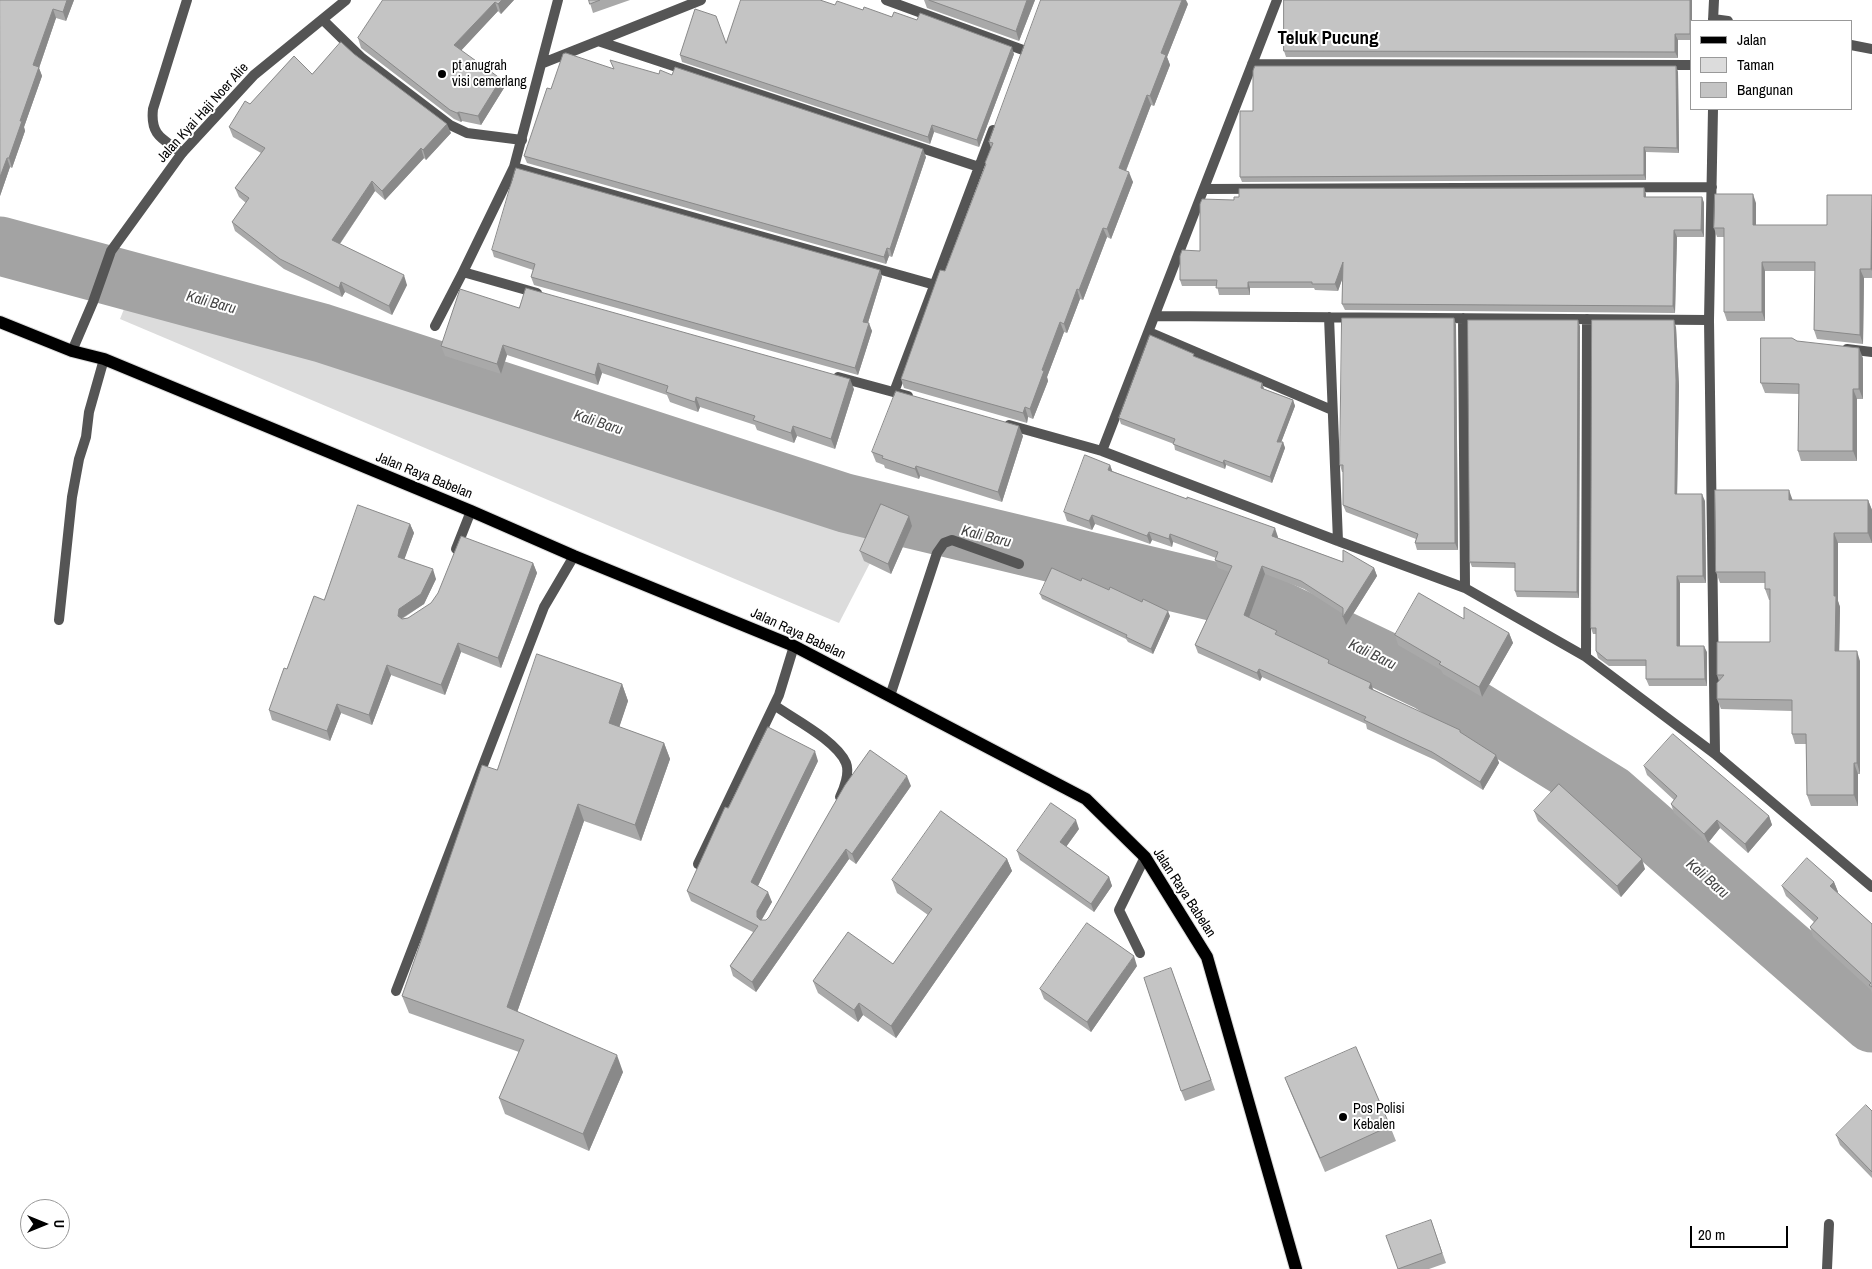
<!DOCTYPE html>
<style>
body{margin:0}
#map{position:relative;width:1872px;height:1269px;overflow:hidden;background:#fff;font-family:"Archivo Narrow",sans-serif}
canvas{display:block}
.legend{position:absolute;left:1690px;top:20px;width:162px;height:90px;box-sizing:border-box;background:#fff;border:1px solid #999;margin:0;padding:6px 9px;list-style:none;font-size:15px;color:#000}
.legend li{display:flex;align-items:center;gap:10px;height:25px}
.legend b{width:25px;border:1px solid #999}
.north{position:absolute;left:20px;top:1199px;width:50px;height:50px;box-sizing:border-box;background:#fff;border:1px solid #999;border-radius:50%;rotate:90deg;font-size:14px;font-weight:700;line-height:20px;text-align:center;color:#000}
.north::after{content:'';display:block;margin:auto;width:18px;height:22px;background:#000;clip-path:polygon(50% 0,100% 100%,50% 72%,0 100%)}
.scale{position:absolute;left:1690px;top:1226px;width:98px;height:22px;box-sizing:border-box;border:2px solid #000;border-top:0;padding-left:6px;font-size:15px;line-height:18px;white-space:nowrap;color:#000;-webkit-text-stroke:4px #fff;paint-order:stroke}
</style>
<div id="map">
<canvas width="1872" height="1269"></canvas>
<ul class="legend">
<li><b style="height:6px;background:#000"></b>Jalan</li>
<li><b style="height:14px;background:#dcdcdc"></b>Taman</li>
<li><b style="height:14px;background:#c4c4c4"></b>Bangunan</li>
</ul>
<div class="north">U</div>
<div class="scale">20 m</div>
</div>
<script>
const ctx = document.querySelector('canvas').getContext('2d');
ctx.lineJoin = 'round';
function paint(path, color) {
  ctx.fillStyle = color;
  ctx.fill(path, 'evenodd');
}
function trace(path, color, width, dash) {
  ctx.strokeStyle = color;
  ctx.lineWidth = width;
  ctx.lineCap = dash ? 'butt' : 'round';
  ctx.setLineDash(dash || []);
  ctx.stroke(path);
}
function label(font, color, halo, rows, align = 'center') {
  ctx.font = font + ' "Archivo Narrow",sans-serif';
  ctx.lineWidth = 4;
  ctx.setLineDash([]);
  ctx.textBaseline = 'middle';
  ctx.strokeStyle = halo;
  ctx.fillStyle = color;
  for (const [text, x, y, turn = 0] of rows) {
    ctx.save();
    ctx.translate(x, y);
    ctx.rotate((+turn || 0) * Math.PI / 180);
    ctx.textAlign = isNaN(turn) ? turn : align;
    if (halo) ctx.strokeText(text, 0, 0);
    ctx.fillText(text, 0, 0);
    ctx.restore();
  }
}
const green = new Path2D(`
 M130 294 885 534 839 623 120 319Z`);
const river = new Path2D(`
 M0 246 322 333 845 503 1266 604 1429 682 1610 794 1872 1023`);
const service = new Path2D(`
 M323 20 362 58 450 125 467 133 522 140
 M456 549 471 511
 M774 705C794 719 837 741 846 763 850 773 844 789 840 797
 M698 864 779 695 794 646
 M1140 953 1119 910 1145 857
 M396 991 544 607 574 556`);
const pedestrian = new Path2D(`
 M1827 1269 1829 1224`);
const minor = new Path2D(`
 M886 0 1023 50
 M1713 19 1728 21
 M1713 21 1714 0
 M598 41 979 167
 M1851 45 1872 49
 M543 63 701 0
 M1252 64 1691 65
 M1713 109 1709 320 1715 754
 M182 153C163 139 150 136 153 109L187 0
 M514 167 935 285
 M1204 189 1712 187
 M537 293 463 272 514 167 558 0
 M1155 316 1709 320
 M1329 317 1338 541
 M1463 318 1465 588
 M435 326 463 272
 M1149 332 1332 410
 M1847 349 1872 352
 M838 377 908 396
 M894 392 993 130
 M1009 425 1102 451 1338 541 1465 588 1586 657 1715 754 1872 887
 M1102 451 1277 0
 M59 620 72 497 79 459 86 437 89 412 104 359
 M1586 657 1587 319
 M890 696 937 553 944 543 952 540 1019 564`);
const tertiary = new Path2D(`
 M72 351 93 302 111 251 182 153 254 75 346 0`);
const primary = new Path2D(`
 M0 322 72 351 104 359 471 511 574 556 794 646 1086 799 1145 857 1207 957 1296 1269`);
const wall = new Path2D(`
 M0 0H74L66 21 56 18 39 68 42 76 24 127 25 131 12 168 10 167 0 196Z
 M383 0H514L501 14 498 11 461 50 504 88 481 125 462 121 461 122 454 119 361 48 358 38Z
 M589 0H630L593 13Z
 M924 0H1035L1019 41 927 8Z
 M1692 0V21H1691V40H1678V58L1286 57 1284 51Z
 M1188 4 1167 57 1170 65 1154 106 1151 105 1126 171 1133 182 1111 239 1107 237 1083 300 1080 299 1067 333 1064 332 1047 377 1048 381 1033 419 1028 417 1027 423 904 388 901 379 945 271 986 166 985 163 991 148 989 142Z
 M835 5 863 10 892 17 917 20 1014 54 979 147 934 132 930 144 682 62 680 55 726 43Z
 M354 54 451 133 426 160 424 158 385 200 375 191 340 244 407 285 392 315 345 292 342 297 284 269 235 231 232 222 246 203 239 197 235 188 261 153 233 137 229 127 312 74Z
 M1676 66 1678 72 1679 153 1646 152V180L1242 182 1240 177 1253 111Z
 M614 69 926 157 892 257 889 256 886 264 527 163 524 156 551 89Z
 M1644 188 1646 194V197H1702L1704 203V237H1677L1675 313 1345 310 1342 304 1343 276 1338 291 1315 290 1314 288H1250V295H1219L1217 286H1182L1180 280 1200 251 1234 200Z
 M1872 195V278H1864L1863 344 1817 339 1814 330 1815 271H1765V321H1727L1724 312V237H1717L1714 228 1756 203V225H1827Z
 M492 250 880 270 882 277 868 323 872 331 858 375 534 285 531 277 533 270 494 257Z
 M519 308 854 389 835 449 797 436 794 443 757 430 755 425 700 407 698 412 670 402 667 395 602 373 598 385 507 355 501 374 445 356 441 346Z
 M1454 318 1456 325 1458 550H1417L1415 543 1416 539 1346 512 1343 505V472H1342L1340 465Z
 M1580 326 1579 598 1517 597 1515 591V568L1472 567 1470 562Z
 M1676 327 1679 386 1677 494 1705 501 1706 583H1680V646L1707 652V686H1649L1646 679V666H1609L1598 658 1596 651V634H1593L1591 628Z
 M1797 341 1863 358V399H1857V461H1801L1798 451 1799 394 1765 393 1761 383Z
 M1195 357 1262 383 1264 389 1293 400 1295 406 1281 442H1283L1285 448 1272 483 1226 465 1225 469 1175 450 1174 444 1121 424 1119 418Z
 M1023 436 1002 502 920 476 919 479 885 468 884 465 876 462 872 452Z
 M1110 465 1112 471 1278 537V538L1343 562 1374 568 1377 576 1346 625 1343 614 1304 589 1265 574 1249 617 1279 635 1331 665 1374 690 1461 733 1496 755 1499 763 1483 790 1435 760 1367 729 1366 724 1262 677 1260 681 1198 653 1195 645 1229 572 1218 568 1215 560 1216 558 1173 542 1172 547 1152 540 1150 544 1095 524 1092 530 1067 521 1064 512Z
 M1793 500H1868L1872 510V543H1838V601L1840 607 1839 651 1860 661V774H1858V806H1811L1807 795 1806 744H1795L1792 734V711L1721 709 1717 699 1719 681 1717 675 1770 642V600H1769L1765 589V583H1720L1716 572Z
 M909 516 912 526 891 574 864 561 860 551Z
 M410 524 414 533 404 559 436 579 424 604 402 619 408 618 533 563 537 573 501 668 461 652 445 695 391 675 372 725 341 713 330 741 272 720 269 710 287 669 324 600Z
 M1081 581 1109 590 1170 616 1153 654 1128 642 1126 639 1042 599 1040 594Z
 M1464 619 1509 633 1513 643 1482 697 1443 674 1441 670 1398 645 1395 635Z
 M622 684 628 701 619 727 664 743 670 759 641 841 584 821 517 1012 623 1072 589 1151 505 1114 499 1098 519 1052 409 1013 402 996 497 770Z
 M818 761 758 886 772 902 761 920H766L911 786 856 864 849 859 756 992 733 976 730 966 753 932 691 901 687 891 728 808Z
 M1644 766 1769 816 1772 825 1748 853 1720 828 1708 843 1674 813 1671 804 1674 800 1647 775Z
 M1534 811 1645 869 1621 897 1538 821Z
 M1079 829 1066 847 1109 877 1112 886 1094 912 1020 860 1017 851Z
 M1007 859 1012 871 896 1038 863 1015 858 1022 818 993 813 981 893 964 928 915 897 893 892 880Z
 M1834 882 1838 892 1837 893 1872 924V993L1871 990 1813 937 1810 927 1814 922 1786 896 1782 886Z
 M1137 966 1091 1032 1044 999 1040 989Z
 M1171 968 1215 1090 1185 1101 1181 1091Z
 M1285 1078 1390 1126 1396 1141 1325 1172 1291 1093Z
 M1872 1111V1178L1840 1145 1836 1135Z
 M1431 1220 1446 1263 1429 1269H1398Z`);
const shadedWall = new Path2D(`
 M67 0H74L66 21 63 12Z
 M502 0H514L501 14 498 4Z
 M1027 0H1035L1019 41 1016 31Z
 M1182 0H1186L1188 4 1167 57 1170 65 1154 106 1150 96 1161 53Z
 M1690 0H1692V21H1691V36L1690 34Z
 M495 2 498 11 458 54 454 45Z
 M53 9 56 18 39 68 42 76 24 127 25 131 12 168 9 158 20 121 33 65Z
 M1675 34 1678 40V58L1675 52Z
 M1012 47 1014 54 979 147 977 140Z
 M1676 66 1678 72 1679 153 1677 148Z
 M501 79 504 88 481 125 478 116Z
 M1147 95 1151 105 1123 178 1119 168Z
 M459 112 462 121 461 122 457 113Z
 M447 124 451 133 426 160 423 150Z
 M932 125 934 132 930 144 928 137Z
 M1644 147 1646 152V180L1644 175Z
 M421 148 424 158 385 200 382 191Z
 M923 149 926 157 892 257 890 249Z
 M7 158 10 167 0 196V177Z
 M1129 172 1133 182 1111 239 1107 229Z
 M372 181 375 191 336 249 332 240Z
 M1644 188 1646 194V203L1644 197Z
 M1753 194 1756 203V234L1753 225Z
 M1702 197 1704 203V237L1701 230Z
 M1103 228 1107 237 1083 300 1079 290Z
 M1674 230 1677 237 1675 313 1673 306Z
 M1871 238 1872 241V271L1871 269Z
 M887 248 889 256 886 264 884 257Z
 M1343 262 1346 269 1338 291 1335 284Z
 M1762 262 1765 271V321L1762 312Z
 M1860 269 1864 278 1863 344 1860 335Z
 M880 270 882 277 866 329 863 322Z
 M404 275 407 285 392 315 389 306Z
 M341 282 345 292 342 297 339 288Z
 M1248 282 1250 288V295L1248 288Z
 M1077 289 1080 299 1067 333 1064 324Z
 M1454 318 1456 325 1458 550 1455 543Z
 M1578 320 1580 326 1579 598 1577 592Z
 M1674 320 1676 327 1679 386 1677 501 1675 494Z
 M1060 322 1064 332 1047 377 1048 381 1033 419 1030 409 1042 370Z
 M869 323 872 331 858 375 855 368Z
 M503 345 507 355 501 374 497 364Z
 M1859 348 1863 358V399L1859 389Z
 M598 363 602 373 598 385 595 375Z
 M850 379 854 389 835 449 831 439Z
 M1262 383 1264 389 1263 394 1261 388Z
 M1853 389 1857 399V461L1853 451Z
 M696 397 700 407 698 412 695 402Z
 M1293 400 1295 406 1279 448 1277 442Z
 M1025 407 1028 417 1027 423 1023 413Z
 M793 426 797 436 794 443 791 433Z
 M1019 426 1023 436 1002 502 998 492Z
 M1283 442 1285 448 1272 483 1270 477Z
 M1224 460 1226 465 1225 469 1223 463Z
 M1110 465 1113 473 1108 470Z
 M916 466 920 476 919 479 915 469Z
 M1789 490 1793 501 1789 500Z
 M1702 494 1705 501 1706 583 1703 576Z
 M1868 500 1872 510V543L1868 533Z
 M1092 515 1095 524 1092 530 1089 521Z
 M909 516 912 526 891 574 888 564Z
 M410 524 414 533 402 566 398 557Z
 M1275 528 1278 537 1276 544 1272 536Z
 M1149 532 1152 540 1150 544 1147 536Z
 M1834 533 1838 543V601L1840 607 1839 661 1835 651 1834 596Z
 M1170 534 1173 542 1172 547 1169 539Z
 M533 563 537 573 501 668 498 658Z
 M1262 566 1265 574 1247 623 1244 615Z
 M1374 568 1377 576 1346 625 1343 617Z
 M433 569 436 579 424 604 402 618V625L398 616 399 609Z
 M1677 576 1680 583V652L1677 646Z
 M1168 611 1170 616 1153 654 1151 649Z
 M1509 633 1513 643 1482 697 1479 687Z
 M458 643 461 652 445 695 441 685Z
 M1704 646 1707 652V686L1705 679Z
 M1857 651 1860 661V774L1857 763Z
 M387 665 391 675 372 725 369 715Z
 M1259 669 1262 677 1260 681 1257 673Z
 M1371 683 1374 692 1369 688Z
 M622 684 628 701 615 740 609 723Z
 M337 704 341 713 330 741 327 731Z
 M664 743 670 759 641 841 635 825Z
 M815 751 818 761 755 892 751 882Z
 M1496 755 1499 763 1483 790 1480 782Z
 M1854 763 1858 774V806L1854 795Z
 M907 776 911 786 856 864 852 854Z
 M578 804 584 821 513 1024 507 1007Z
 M1769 816 1772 825 1748 853 1745 844Z
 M1076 820 1079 829 1063 851 1060 842Z
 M1717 820 1720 828 1708 843 1704 834Z
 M846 849 849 859 756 992 752 982Z
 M1007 859 1012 871 896 1038 891 1026Z
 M1642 859 1645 869 1621 897 1617 886Z
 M1109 877 1112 886 1094 912 1091 904Z
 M1834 882 1838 892 1834 896 1830 886Z
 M768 892 772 902 761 921 757 917V911Z
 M1134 956 1137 966 1091 1032 1087 1022Z
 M859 1003 863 1015 858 1022 854 1010Z
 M617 1055 623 1072 589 1151 583 1134Z`);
const building = new Path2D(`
 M0 0H67L63 12 53 9 33 65 39 67 20 121H22L9 158H7L0 177Z
 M383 0H502L498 4 495 2 454 45 501 79 478 116 459 112 457 113 450 110 358 38Z
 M589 0H600L590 4Z
 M741 0H820L835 5 837 1 863 10 864 7 892 17 894 12 917 20 920 13 1012 47 977 140 932 125 928 137 680 55 695 9 716 16 726 43Z
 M929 0H1027L1016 31Z
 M1041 0H1182L1161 53 1166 55 1150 96 1147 95 1119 168 1129 172 1107 229 1103 228 1079 290 1077 289 1064 324 1060 322 1042 370 1044 371 1030 409 1025 407 1023 413 901 379 940 270 945 271 986 164 985 163 993 143 989 142Z
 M1284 0H1690V34H1675V52L1284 51Z
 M341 42 354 54 447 124 423 150 421 148 382 191 372 181 332 240 404 275 389 306 341 282 339 288 280 259 232 222 249 198 235 188 265 148 229 127 245 101 250 104 294 56 312 74Z
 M566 53 614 69 610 60 659 74 660 70 672 75 675 67 923 149 890 249 887 248 884 257 524 156 547 88 551 89 563 54Z
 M1255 66H1676L1677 148 1644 147V175L1240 177V111H1253V71Z
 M516 168 880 270 863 322 869 323 855 368 531 277 535 264 492 250Z
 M1644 188V197H1702L1701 230H1674L1673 306 1342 304 1343 262 1335 284H1312V282H1248V288H1216L1217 280H1180V256L1182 250 1200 251V204L1202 199 1234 200V197H1239V189Z
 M1715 194H1753V225H1827V195H1872L1871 269H1860V335L1814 330 1815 262H1762V312H1724V228H1714Z
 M526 288 850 379 831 439 793 426 791 433 753 420 755 416 696 397 695 402 666 392 668 386 598 363 595 375 503 345 497 364 441 346 460 289 519 308Z
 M1342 318H1454L1455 543H1415L1418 534 1343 505V465H1340Z
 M1468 320H1578L1577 592 1515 591V563L1470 562Z
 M1592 320H1674L1676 380 1675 494H1702L1703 576H1677V646H1704L1705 679H1646V660H1607L1596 651V628H1591Z
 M1150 335 1194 354 1193 356 1262 383 1261 388 1293 400 1277 442H1283L1270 477 1224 460 1223 463 1173 444 1175 439 1119 418Z
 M1761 338H1792L1797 341 1859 348V389H1853V451H1798L1799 384 1761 383Z
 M896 391 1019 426 998 492 916 466 915 469 882 458 883 456 872 452Z
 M1085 455 1110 465 1108 470 1187 499V497L1275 528 1272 536 1343 562V550L1374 568 1343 617V608L1301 581 1262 566 1244 615 1277 631 1275 634 1329 660 1328 663 1371 683 1369 688 1460 730V732L1496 755 1480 782 1432 752 1364 720 1366 717 1259 669 1257 673 1195 645 1232 566 1215 560 1218 552 1170 534 1169 539 1149 532 1147 536 1092 515 1089 521 1064 512Z
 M1715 490H1789V500H1868V533H1834V596H1836L1835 651H1857V763H1854V795H1807L1806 734H1792V700L1717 699V683L1724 675H1717V642H1770V589H1765V572H1716Z
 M881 504 909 516 888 564 860 551Z
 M358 505 410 524 398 557 433 569 421 594 399 609 398 616 402 619 408 618 431 603 438 593 461 536 533 563 498 658 458 643 441 685 387 665 369 715 337 704 327 731 269 710 284 668 287 669 314 596 324 600Z
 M1052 568 1081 581 1082 578 1109 590 1110 587 1142 602 1143 599 1168 611 1151 649 1126 637 1127 635 1040 594Z
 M1419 593 1464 619V607L1509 633 1479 687 1439 664 1441 662 1395 635Z
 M537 654 622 684 609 723 664 743 635 825 578 804 507 1007 617 1055 583 1134 499 1098 524 1040 402 996 482 765 497 770Z
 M768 727 815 751 751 882 768 892 757 911V917L760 920H766L769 917 845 785 870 750 907 776 852 854 846 849 752 982 730 966 758 926 687 891 725 807 728 808Z
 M1673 734 1769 816 1745 844 1717 820 1704 834 1671 804 1677 796 1644 766Z
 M1559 784 1642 859 1617 886 1534 811Z
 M1051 803 1076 820 1060 842 1109 877 1091 904 1017 851Z
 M941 811 1007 859 891 1026 859 1003 854 1010 813 981 848 932 893 964 932 909 892 880Z
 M1807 858 1834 882 1830 886 1872 924V987L1869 985 1871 983 1810 927 1818 918 1782 886Z
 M1087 923 1134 956 1087 1022 1040 989Z
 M1171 968 1211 1080 1181 1091 1144 978Z
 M1356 1047 1390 1126 1320 1158 1285 1078Z
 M1866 1105 1872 1111V1172L1836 1135Z
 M1431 1220 1442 1253 1398 1269 1386 1236Z`);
const markers = [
 [442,74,5,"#000"],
 [1343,1117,5,"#000"]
];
const poiNames = [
 ["pt anugrah",452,66],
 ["visi cemerlang",452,82],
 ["Pos Polisi",1353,1109],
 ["Kebalen",1353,1125]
];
const streetNames = [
 ["Jalan Kyai Haji Noer Alie",203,113,-48],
 ["Jalan Raya Babelan",424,476,22],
 ["Jalan Raya Babelan",798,634,25],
 ["Jalan Raya Babelan",1184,893,57]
];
const waterNames = [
 ["Kali Baru",211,303,15],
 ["Kali Baru",598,423,18],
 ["Kali Baru",986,537,14],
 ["Kali Baru",1372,655,26],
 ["Kali Baru",1707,879,41]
];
const districtNames = [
 ["Teluk Pucung",1328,39]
];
paint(green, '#dcdcdc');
trace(river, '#a3a3a3', 59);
trace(primary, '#dbdbdb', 14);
trace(service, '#555', 10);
trace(pedestrian, '#555', 10);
trace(minor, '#555', 10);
trace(tertiary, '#555', 10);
trace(primary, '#000', 12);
paint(wall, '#a9a9a9');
paint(shadedWall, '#898989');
paint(building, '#c4c4c4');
trace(building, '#898989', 1);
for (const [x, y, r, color] of markers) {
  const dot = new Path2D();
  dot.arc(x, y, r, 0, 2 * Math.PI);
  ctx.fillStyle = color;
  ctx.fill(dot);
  trace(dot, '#fff', 2);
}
label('14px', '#000', '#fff', poiNames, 'left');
label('14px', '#000', '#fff', streetNames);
label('italic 15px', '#444', '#fff', waterNames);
label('bold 19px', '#000', '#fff', districtNames);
</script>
